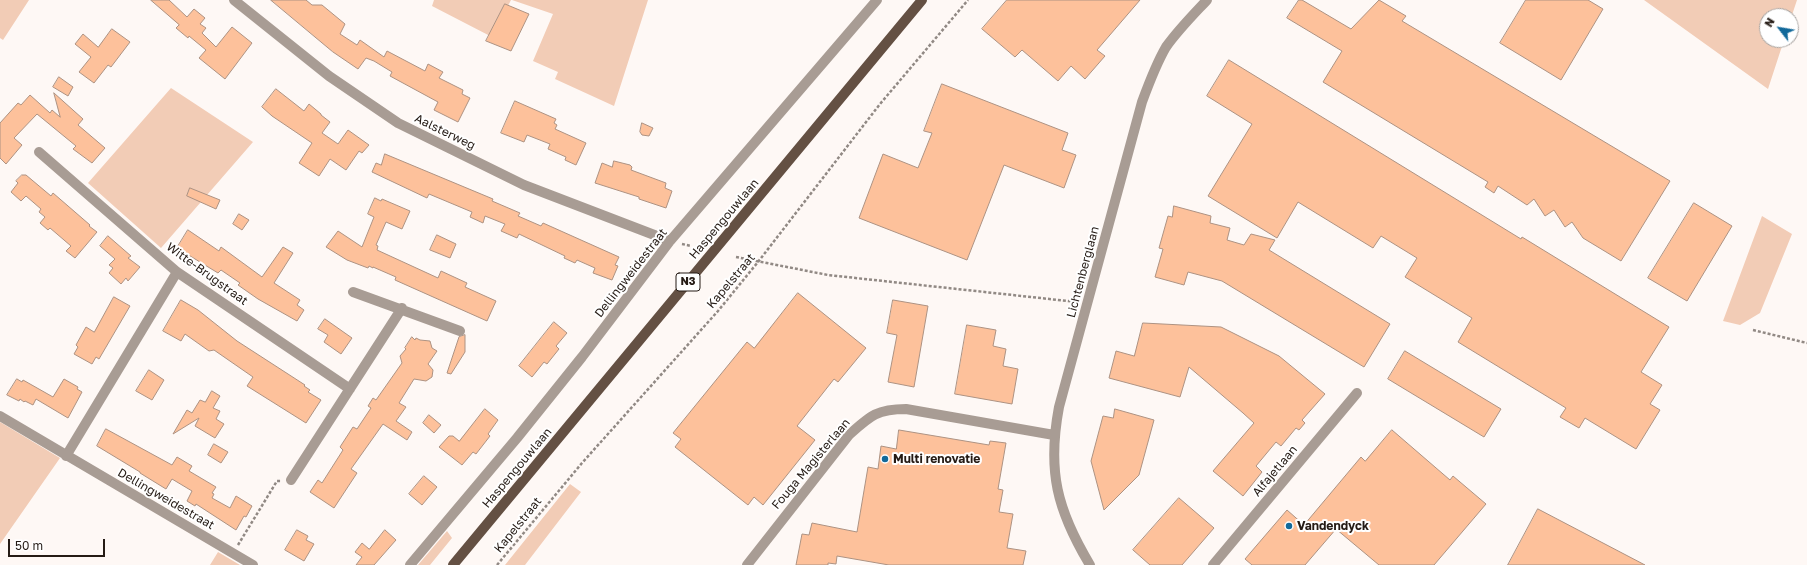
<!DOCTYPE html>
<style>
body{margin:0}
#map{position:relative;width:1807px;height:565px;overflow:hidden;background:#fef8f5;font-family:"Golos Text",sans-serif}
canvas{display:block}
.north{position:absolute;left:1759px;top:8px;width:40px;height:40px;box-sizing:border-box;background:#fff;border:1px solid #a8a4a1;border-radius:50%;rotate:301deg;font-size:11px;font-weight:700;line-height:16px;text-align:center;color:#251b15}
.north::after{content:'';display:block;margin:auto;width:14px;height:18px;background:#12699a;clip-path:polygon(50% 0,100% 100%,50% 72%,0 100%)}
.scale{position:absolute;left:8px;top:539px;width:97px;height:18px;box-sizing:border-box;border:2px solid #251b15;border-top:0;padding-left:5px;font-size:12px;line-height:14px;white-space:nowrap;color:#251b15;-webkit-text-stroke:3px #fff;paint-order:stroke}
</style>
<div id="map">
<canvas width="1807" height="565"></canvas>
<div class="north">N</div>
<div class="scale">50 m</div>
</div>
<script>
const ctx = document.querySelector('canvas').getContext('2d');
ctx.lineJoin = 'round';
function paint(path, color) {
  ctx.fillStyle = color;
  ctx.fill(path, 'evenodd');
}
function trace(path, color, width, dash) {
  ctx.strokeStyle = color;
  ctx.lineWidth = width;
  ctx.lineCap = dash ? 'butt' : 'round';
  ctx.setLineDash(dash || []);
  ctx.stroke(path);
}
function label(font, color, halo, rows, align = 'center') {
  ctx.font = font + ' "Golos Text",sans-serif';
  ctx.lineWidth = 4;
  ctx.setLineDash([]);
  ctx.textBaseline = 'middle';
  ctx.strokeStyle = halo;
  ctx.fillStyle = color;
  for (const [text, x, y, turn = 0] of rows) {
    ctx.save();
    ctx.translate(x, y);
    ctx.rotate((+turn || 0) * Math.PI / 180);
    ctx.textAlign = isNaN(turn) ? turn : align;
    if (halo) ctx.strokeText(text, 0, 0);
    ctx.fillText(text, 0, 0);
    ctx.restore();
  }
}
const green = new Path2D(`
 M0 0H29L3 40 0 38Z
 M434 0H511L492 37 432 6Z
 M512 0H648L614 106 555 79 558 72 533 61 553 14Z
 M1644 0H1797L1791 18V16H1767V40H1784L1768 89Z
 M171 88 253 142 161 248 88 183Z
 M1762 216 1792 234 1760 313 1740 325 1723 321Z
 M0 422 60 458 0 544Z
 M570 484 581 492 525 565H505Z
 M447 531 452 538 430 565H418Z
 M218 552 240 565H210Z`);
const building = new Path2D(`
 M151 0H169L187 17 194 9 205 18 200 24 206 28 202 33 216 47 232 27 252 43 225 79 199 58 206 50 189 36 188 38 176 28 179 25Z
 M271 0H306L312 5H322L345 24 340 34 357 45 360 40 384 57 387 51 425 71 428 64 443 72 439 78 463 90 462 94 470 98 458 122 434 110 438 102 390 76 392 72 374 61 366 58 358 69 333 52Z
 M1007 0H1140L1097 50 1105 56 1085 79 1071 66 1058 81 1022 50 1015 57 982 29Z
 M1299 0H1302L1351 29 1379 0 1406 16 1402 21 1670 181 1621 261 1583 238 1572 222 1565 227 1554 210 1545 216 1534 199 1527 205 1498 186 1494 193 1485 187 1488 182 1323 82 1342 51 1287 18Z
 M1526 0H1588L1603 9 1561 80 1500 43Z
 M505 4 529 14 511 51 486 41Z
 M112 29 130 42 111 67 108 65 94 83 79 72 91 57 75 44 83 34 98 47Z
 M1229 60 1521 239 1522 237 1669 327 1641 372 1662 385 1650 404 1660 410 1636 449 1585 418 1579 428 1560 417 1566 408 1458 342 1472 318 1405 277 1417 258 1381 236 1373 248 1298 202 1277 238 1208 196 1252 124 1207 96Z
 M59 77 73 87 68 96 53 87Z
 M942 84 1068 133 1062 150 1076 155 1064 188 1004 165 967 260 859 218 883 154 918 168 932 133 924 131Z
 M276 89 304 111 309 104 321 114V115L330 122 322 133 338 144 348 130 369 145 362 153 359 151 346 170 330 159 319 176 299 163 312 143 272 116 262 107Z
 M54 93 83 119 78 125 105 148 92 163 73 149 76 146 37 114 14 138 22 145 6 164 0 158V123L18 103 21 105 30 95 50 113 52 110 60 117Z
 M515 101 556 119 554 123 557 125 555 129 586 143 576 165 565 160 566 157 548 149 550 144 527 135 524 142 501 133Z
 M642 123 653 128 649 136 642 135 640 132Z
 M385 154 493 199 492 201 520 213 518 216 541 226 543 223 619 257 615 265 618 266 612 280 593 273 595 268 577 260 575 263 564 258 565 256 519 234 517 238 501 231 505 224 485 216 483 223 470 217 472 212 429 194 427 198 372 172 376 163 381 165Z
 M614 161 630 165 632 167 631 170 666 183 665 188 672 191 666 208 639 199V197L595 183 602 163 612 167Z
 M22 175H26L51 196 53 193 90 225 89 226 97 232 75 258 66 251 71 246 50 228 48 230 40 223 45 217 39 212 41 209 26 196 21 201 11 192 18 183 16 181Z
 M190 188 220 200 216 209 187 196Z
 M375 198 381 201 382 199 410 211 402 229 386 222 376 245 378 246 377 250 438 278 441 271 467 283 465 287 496 301 487 321 395 280 396 277 373 267V268L369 266 368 268 347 260 326 247 338 231 362 247 374 217 368 214Z
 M1694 203 1732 226 1687 301 1648 278Z
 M1174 206 1211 216 1210 223 1230 228 1227 240 1244 245 1251 234 1275 240 1269 250 1390 324 1364 367 1222 281 1188 272 1184 285 1155 277 1163 249 1159 248 1168 216 1172 217Z
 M239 214 249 220 242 230 233 224Z
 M188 230 219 251 221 247 262 277 283 247 293 253 274 283 300 300 297 305 304 310 297 321 258 299 238 285 240 283 221 270 218 273 177 248Z
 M437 235 456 244 450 258 430 250Z
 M108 236 131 256 128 258 140 267 128 281 126 278 121 284 109 273 113 268 109 265 115 259 100 246Z
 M798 293 866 348 838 382 834 379 797 426 815 440 763 505 754 497 748 505 675 447 681 439 673 433 747 342 754 348Z
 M114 297 130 306 99 359 96 357 92 364 74 354 78 347 76 345 86 327 94 332Z
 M181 300 198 310 237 341 305 385 304 386 310 390 308 392 321 400 306 423 247 386 253 377 214 350 209 351 185 334 181 341 163 331Z
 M893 300 928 306 914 387 888 382 897 335 887 333Z
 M325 319 352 338 341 354 324 342 328 335 318 329Z
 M554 322 567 333 556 346 559 349 547 364 544 362 532 377 519 366Z
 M1143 323 1221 327 1279 356 1325 394 1302 420 1305 423 1299 430 1296 428 1281 446 1276 442 1256 466 1262 472 1243 496 1213 471 1254 423 1243 413 1189 367 1180 397 1109 378 1116 351 1134 356Z
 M967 325 996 330 993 346 1006 349 1003 366 1018 369 1012 404 955 394Z
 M465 335V352L451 374 447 373 459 337Z
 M412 337 415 340 416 338 420 340 430 341 432 348 437 351 428 364 433 370 432 377 426 381 414 379 399 403 406 407 396 421 412 432 407 440 383 424 351 469 357 473 334 508 310 492 318 480 322 483 343 450 340 447 353 427 357 429 371 408 368 406 373 398 376 400 402 363 400 356 406 349 405 348Z
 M1405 351 1501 409 1484 437 1388 379Z
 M149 370 164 380 152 400 136 391Z
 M17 379 22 382 23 380 53 397 64 379 78 387 77 389 82 392 68 418 36 399 33 405 25 401 24 402 20 399 19 401 7 395Z
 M212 391 220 396 213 408 220 411 216 419 224 424 215 438 195 426 199 418 173 434 187 410 192 413 200 400 205 402Z
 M485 409 498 420 488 434 490 436 476 454 473 452 462 465 439 447 449 436H453L459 441Z
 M1115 409 1154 420 1139 475 1104 510 1091 461 1103 416 1113 418Z
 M429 415 441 425 434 433 423 423Z
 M106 429 172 465 177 457 192 466 189 471 216 487 212 493 214 494 212 498 230 508 236 496 252 506 246 517 244 516 236 530 196 504 195 506 187 501 192 491 172 479 166 489 140 473V472L97 446Z
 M899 430 989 445 990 441 1006 443 998 489 1003 490 999 512 1013 514 1007 548 1026 551 1023 565H889L837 556 836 564 828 563V565H796L802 534 809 535 812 523 857 532 868 467 878 469 881 446 896 449Z
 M1392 430 1450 480 1453 476 1486 504 1434 565H1379L1336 529 1305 565H1252L1245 559 1287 510 1304 525 1361 457 1365 461Z
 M214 444 228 452 221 463 208 455Z
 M424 476 437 487 422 505 409 494Z
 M1179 498 1214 528 1182 565H1150L1133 550Z
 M1538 509 1645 565H1508Z
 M297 530 308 536 306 540 314 544 304 561 285 550Z
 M385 530 396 540 374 565H356L362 557 355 552 362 543 369 549Z`);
const path = new Path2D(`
 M682 244 691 246
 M736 257 828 275 1077 302
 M1753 330 1807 343
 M238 545 277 481H281
 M497 565 582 463 718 311 758 262 880 104 968 0`);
const minor = new Path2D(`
 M234 0 329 76 398 123 524 185 670 241
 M39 152 177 272 350 389
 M353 292 460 331
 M0 416 253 565
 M66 456 177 272
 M291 480 402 308
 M410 565 517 438 582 357 670 241 877 0
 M747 565 849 435C870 416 877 409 906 409L1054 435
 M1090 565C1057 510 1047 471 1059 407L1142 102C1149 83 1156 64 1166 47 1178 30 1193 15 1207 0
 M1213 565 1357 393`);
const primary = new Path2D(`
 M453 565 922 0`);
const markers = [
 [885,459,4,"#12699a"],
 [1289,526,4,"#12699a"]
];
const shields = [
 [688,282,24]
];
const shieldNames = [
 ["N3",688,282]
];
const streetNames = [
 ["Aalsterweg",445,132,26],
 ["Haspengouwlaan",724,219,-50],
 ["Lichtenberglaan",1083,272,-75],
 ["Dellingweidestraat",631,273,-52],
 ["Witte-Brugstraat",207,274,36],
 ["Kapelstraat",731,281,-50],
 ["Fouga Magisterlaan",811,464,-50],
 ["Haspengouwlaan",517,468,-50],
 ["Alfajetlaan",1275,471,-50],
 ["Dellingweidestraat",166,499,30],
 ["Kapelstraat",518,525,-51]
];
const poiNames = [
 ["Multi renovatie",893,459],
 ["Vandendyck",1297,526]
];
paint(green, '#f2ccb6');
paint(building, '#fdc19b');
trace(building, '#ad9282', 1);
trace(path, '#918984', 2.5, [3, 2]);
trace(minor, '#a89c94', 10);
trace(primary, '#645043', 10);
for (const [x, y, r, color] of markers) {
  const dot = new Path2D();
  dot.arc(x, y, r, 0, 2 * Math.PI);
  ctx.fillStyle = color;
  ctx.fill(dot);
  trace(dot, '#fff', 1.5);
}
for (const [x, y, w] of shields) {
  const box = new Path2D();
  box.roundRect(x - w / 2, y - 9, w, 18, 3);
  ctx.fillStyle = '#fff';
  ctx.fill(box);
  trace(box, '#251b15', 1);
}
label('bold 11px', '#251b15', null, shieldNames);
label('12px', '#251b15', '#fff', streetNames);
label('bold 12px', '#251b15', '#fff', poiNames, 'left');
</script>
